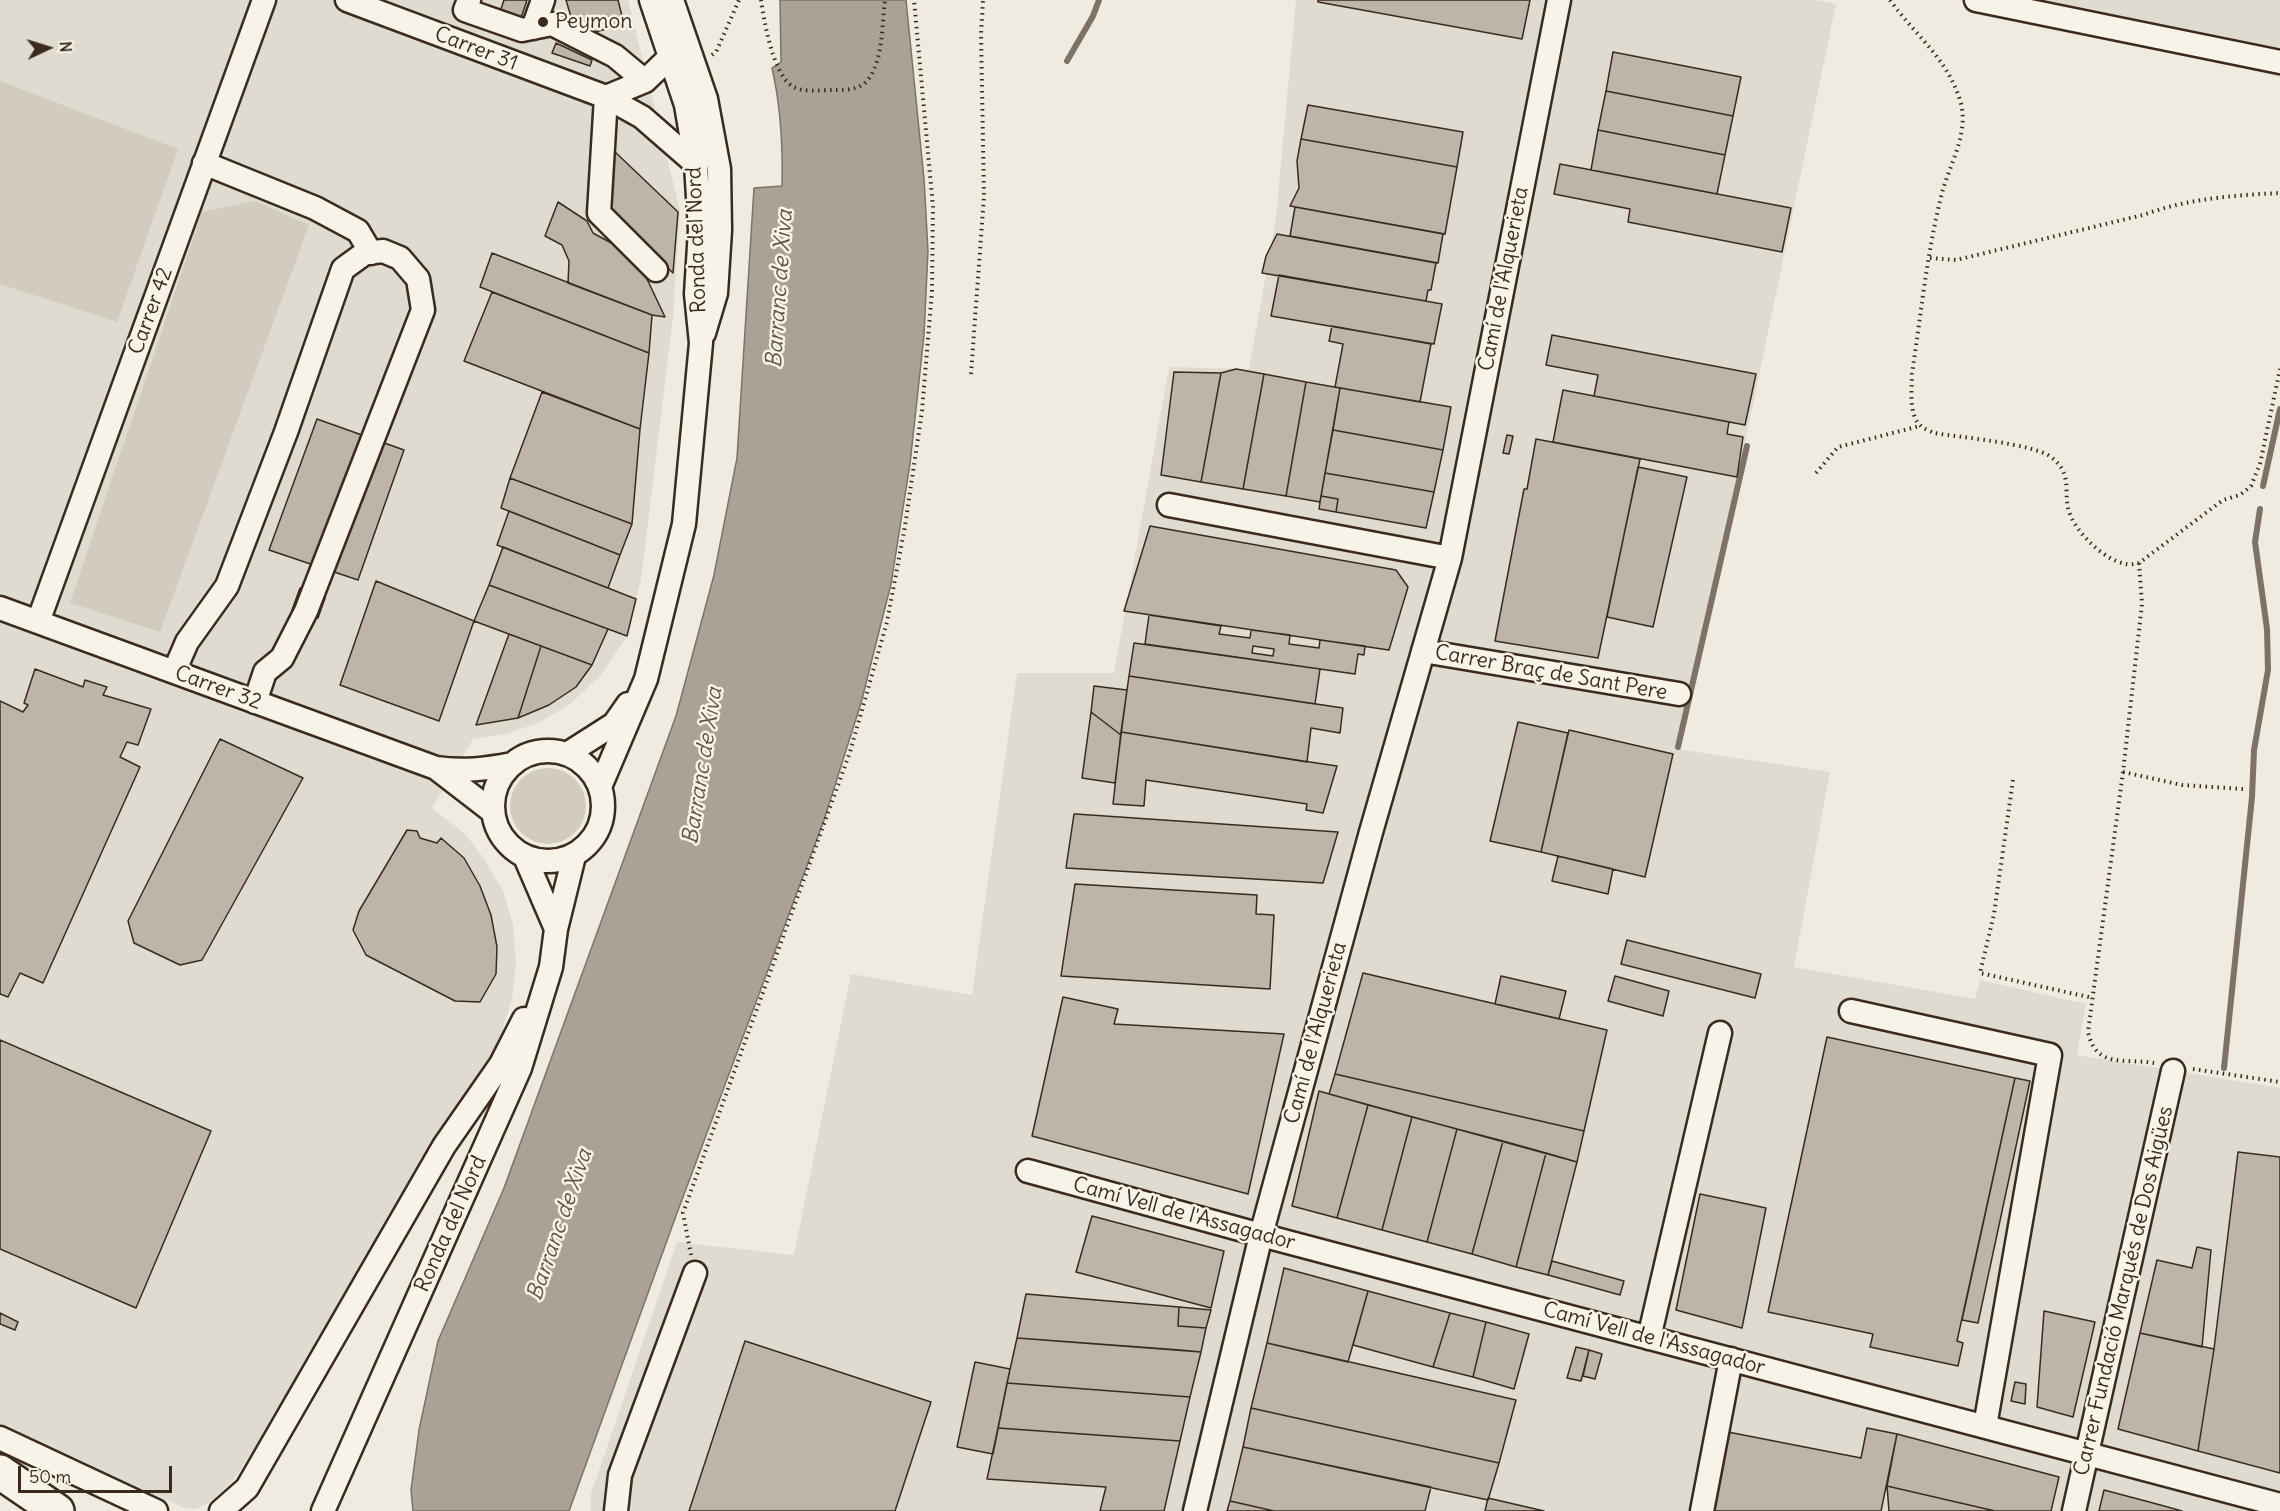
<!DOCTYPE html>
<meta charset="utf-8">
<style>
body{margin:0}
#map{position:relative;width:2280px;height:1511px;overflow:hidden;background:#efebe0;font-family:Delius,sans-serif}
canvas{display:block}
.north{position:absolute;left:18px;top:18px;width:60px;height:60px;-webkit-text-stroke:4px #f7f3e8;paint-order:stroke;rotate:86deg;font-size:16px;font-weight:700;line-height:24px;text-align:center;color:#3b2a1e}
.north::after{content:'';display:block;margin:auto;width:21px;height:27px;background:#3b2a1e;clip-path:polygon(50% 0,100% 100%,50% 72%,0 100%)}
.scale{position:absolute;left:18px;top:1466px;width:154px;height:27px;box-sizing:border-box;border:3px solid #3b2a1e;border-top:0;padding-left:8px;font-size:18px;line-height:21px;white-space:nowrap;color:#3b2a1e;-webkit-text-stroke:4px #f7f3e8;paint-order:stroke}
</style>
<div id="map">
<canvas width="2280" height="1511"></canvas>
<div class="north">N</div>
<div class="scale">50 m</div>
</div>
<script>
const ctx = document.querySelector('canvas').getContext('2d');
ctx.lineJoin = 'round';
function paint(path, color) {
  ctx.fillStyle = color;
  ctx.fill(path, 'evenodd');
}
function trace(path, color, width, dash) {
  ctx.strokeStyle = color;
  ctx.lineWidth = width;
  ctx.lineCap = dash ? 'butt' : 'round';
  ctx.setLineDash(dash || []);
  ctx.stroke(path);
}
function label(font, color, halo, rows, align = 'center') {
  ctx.font = font + ' Delius,sans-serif';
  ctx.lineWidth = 5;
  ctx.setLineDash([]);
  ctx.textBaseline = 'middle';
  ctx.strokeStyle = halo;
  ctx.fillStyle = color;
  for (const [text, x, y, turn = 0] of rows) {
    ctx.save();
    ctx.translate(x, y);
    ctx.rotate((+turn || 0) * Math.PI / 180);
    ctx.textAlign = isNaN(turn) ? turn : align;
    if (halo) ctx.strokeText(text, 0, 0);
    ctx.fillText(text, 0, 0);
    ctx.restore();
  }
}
const built = new Path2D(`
 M0 0H628L680 210 673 317 641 580 627 636 600 676 570 704 538 723 506 734 473 739 432 808 466 835 483 857 503 891 513 924 516 964 512 999 494 1056 431 1146 268 1426 233 1481 209 1503 197 1509 185 1508 0 1428Z
 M1296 0H1815L1836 4 1738 477 1677 749 1830 772 1794 967 1975 999 1980 980 2086 1004 2077 1055 2280 1088V1511H591V1494L677 1242 794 1255 851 974 972 995 1017 673H1114L1169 367 1249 369 1276 218Z
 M1957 0H2280V77Z`);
const green = new Path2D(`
 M0 81 178 149 117 322 0 284Z
 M255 201 309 225 160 632 70 603 202 212Z
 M510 806a38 38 0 1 1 76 0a38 38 0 1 1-76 0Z`);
const water = new Path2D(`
 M780 0H906L924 179 928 251 924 335 910 464 891 584 861 703 823 823 677 1213 569 1511H413L411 1490 419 1430 438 1341 504 1188 676 716 714 575 737 458 754 188 782 186C783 145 781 107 772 68L781 62Z`);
const stream = new Path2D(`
 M1067 61 1093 16 1099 0
 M2263 486 2280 409
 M1678 747 1747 446
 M2224 1068 2252 797 2254 750 2268 670 2267 629 2255 542 2260 509`);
const building = new Path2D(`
 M504 0H527L519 24 498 18Z
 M566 0H618L624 24 577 37Z
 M1318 0H1530L1522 39 1318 2Z
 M556 43 592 60 590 66 552 53Z
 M1613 52 1741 77 1733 116 1606 91Z
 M1606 91 1733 116 1725 155 1598 130Z
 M1308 105 1463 132 1457 167 1301 139Z
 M1598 130 1725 155 1717 194 1591 170Z
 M1301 139 1457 167 1445 234 1290 206 1299 188 1297 161Z
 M613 150 678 212 673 273 606 209Z
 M1560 164 1791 208 1782 252 1628 222 1630 209 1554 194Z
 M558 202 587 221 593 233 626 251 647 279 665 317 652 315 568 283 569 261 562 245 545 236Z
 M1295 207 1443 234 1438 263 1290 236Z
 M1277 234 1436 263 1431 290H1428L1426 301 1262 273 1266 256Z
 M492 253 652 315 649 353 480 287Z
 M1279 275 1442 304 1434 344 1271 316Z
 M492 292 649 353 640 429 464 361Z
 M1332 326 1431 344 1420 402 1335 387 1343 344 1329 341Z
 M1552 335 1756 374 1745 425 1594 396 1598 375 1546 365Z
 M1236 369 1264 374 1243 489 1201 482 1221 373Z
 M1174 372 1221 373 1201 482 1161 475Z
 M1264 374 1306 382 1286 496 1243 489Z
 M1306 382 1340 388 1320 502 1286 496Z
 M1340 388 1451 407 1443 450 1333 430Z
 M1563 390 1729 422 1727 434 1743 437 1737 477 1553 442Z
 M542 392 640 429 632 524 510 478Z
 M317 419 404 450 358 580 269 550Z
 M1333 430 1443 450 1434 492 1325 473Z
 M1507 435 1513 436 1509 454 1503 453Z
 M1536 439 1640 459 1598 658 1495 641 1524 489H1527Z
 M1638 467 1687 477 1653 627 1607 617Z
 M1325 473 1434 492 1426 528 1336 512 1338 499 1321 496Z
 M510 478 632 524 620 555 501 508Z
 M1321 496 1338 499 1336 512 1319 509Z
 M509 511 620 555 608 588 497 545Z
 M1150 526 1396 570 1408 587 1389 650 1124 611Z
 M503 547 636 599 627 636 489 585Z
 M376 581 474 621 439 721 340 685Z
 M489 585 608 629 592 665 474 621Z
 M300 588 325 598 318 618 292 610Z
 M1149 615 1221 626 1219 634 1250 638 1251 630 1290 635 1289 644 1319 648 1320 640 1365 646 1364 655 1358 654 1355 674 1145 644ZM1253 646 1274 649 1273 656 1252 653Z
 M509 634 541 646 518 718 476 725Z
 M1134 643 1320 669 1315 704 1129 676Z
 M541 646 592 665 576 687 549 705 518 718Z
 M35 669 83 687 85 680 107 687 103 695 151 709 138 745 127 742 120 757 140 767 43 983 20 973 8 997 0 994V701L23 712 28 705 24 703Z
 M1129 676 1343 708 1340 733 1311 728 1307 762 1121 732Z
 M1094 686 1127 690 1121 735 1091 712Z
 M1091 712 1121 735 1115 783 1082 778Z
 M1518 722 1568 733 1541 852 1490 841Z
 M1569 730 1673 754 1645 877 1541 852Z
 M1121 732 1303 761 1337 766 1323 813 1306 810 1307 804 1146 780 1144 806 1113 804Z
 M220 739 303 778 202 960 180 965 134 943 128 921Z
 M1074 814H1076L1338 832 1323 883 1066 868Z
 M407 830 417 831 420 838 437 843 441 838 464 858 480 886 491 915 497 947 496 974 480 1002 455 1001 366 955 353 930 359 911Z
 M1558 856 1613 869 1608 894 1552 881Z
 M1075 884 1257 895 1256 914 1274 915 1270 989 1061 976Z
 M1627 940 1761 974 1755 998 1621 964Z
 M1363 973 1607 1030 1584 1131 1335 1074Z
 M1501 976 1566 991 1559 1019 1495 1004Z
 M1615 976 1669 991 1663 1016 1608 1001Z
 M1063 997 1118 1009 1114 1024 1284 1034 1248 1194 1032 1136Z
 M1827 1037 2015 1078 1957 1341 1963 1343 1958 1366 1870 1347 1873 1334 1768 1312Z
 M0 1040 211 1131 136 1308 0 1249Z
 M1335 1074 1584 1131 1577 1162 1329 1094Z
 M2015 1078 2030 1081 1978 1323 1962 1320Z
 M1319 1091 1368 1105 1337 1218 1292 1206Z
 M1368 1105 1412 1117 1382 1230 1337 1218Z
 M1412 1117 1457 1129 1427 1242 1382 1230Z
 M1457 1129 1503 1141 1472 1254 1427 1242Z
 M1503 1141 1546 1153 1516 1267 1472 1254Z
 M2238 1152 2280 1157V1473L2198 1451 2214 1349Z
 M1546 1153 1577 1162 1548 1275 1516 1267Z
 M1700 1194 1766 1208 1742 1328 1676 1310Z
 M1092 1216 1224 1251 1211 1308 1076 1272Z
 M2197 1247 2211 1250 2202 1347 2140 1333 2157 1260 2192 1268Z
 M1552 1261 1624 1281 1620 1295 1548 1275Z
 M1284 1268 1368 1291 1348 1362 1267 1343Z
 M1368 1291 1450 1313 1433 1367 1353 1345Z
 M1026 1294 1179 1307 1178 1326 1206 1328 1201 1352 1017 1338Z
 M1179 1307 1211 1310 1206 1328 1178 1326Z
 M2044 1311 2095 1322 2073 1417 2037 1407Z
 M0 1313 18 1322 15 1330 0 1324Z
 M1450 1313 1486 1322 1473 1377 1433 1367Z
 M1486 1322 1529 1334 1514 1389 1473 1377Z
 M2140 1333 2214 1349 2198 1451 2118 1429Z
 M1017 1338 1180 1350 1201 1352 1190 1397 1007 1383Z
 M745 1341 931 1402 895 1511H689Z
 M1267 1343 1516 1400 1499 1463 1251 1408Z
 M1576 1347 1589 1350 1581 1381 1567 1378Z
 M1589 1350 1602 1354 1595 1379 1583 1376Z
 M975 1362 1010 1369 993 1454 957 1447Z
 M2015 1382 2026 1384 2025 1404 2011 1401Z
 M1007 1383 1190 1397 1180 1441 998 1428Z
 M1251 1408 1499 1463 1488 1500 1243 1447Z
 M998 1428 1180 1441 1164 1511H1100L1106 1487 987 1479Z
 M1867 1428 1897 1434 1881 1511H1712L1728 1432 1861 1458Z
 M1897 1434 2059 1477 2051 1511H1995L1887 1486Z
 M1243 1447 1431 1487 1425 1511H1274L1230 1501Z
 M1887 1486 1995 1511H1889Z
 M2104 1490 2153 1503 2182 1511H2099Z
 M1488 1498 1544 1511H1485Z
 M1230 1501 1274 1511H1227Z`);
const path = new Path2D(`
 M761 0C764 21 773 74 792 86 802 93 821 90 833 90 847 90 862 90 870 77 883 57 882 24 885 0
 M1890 0C1914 34 1947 58 1960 100 1970 132 1950 163 1942 193 1927 252 1921 314 1912 374 1912 389 1908 415 1921 426 1924 429 1930 431 1934 433 1958 437 2035 444 2051 457 2072 473 2064 488 2068 508 2073 530 2103 560 2126 564 2130 565 2135 564 2139 563L2223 500 2240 495 2251 486 2260 464 2280 369
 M712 55 716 52 739 0
 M1930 258 1956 260 2143 215C2186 199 2234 195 2280 193
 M971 374 984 196 981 34 983 0
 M1816 473 1838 447 1920 426
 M2139 563 2142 604 2123 772 2088 1032C2096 1069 2125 1058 2154 1063
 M2123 772 2182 785 2243 789
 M2013 780 1994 914 1980 973 2093 998
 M2193 1069 2280 1082
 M691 1255 683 1213 850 752 887 622 905 526 922 411 932 291 933 207 914 0`);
const minor = new Path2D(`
 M347 0 606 97 642 117 696 164
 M469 0 465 10 522 30 552 24 615 56 645 81
 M672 0 706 99 719 169 720 230 716 293 704 333
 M1976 0 2280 62
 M533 28 543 0
 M606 97 599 213 656 270
 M606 97 645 81 670 57
 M204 163 315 208 358 231 371 253
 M1169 505 1450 558
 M0 608 436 768C463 772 486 769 512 764
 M38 622 264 0
 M1423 651 1679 694
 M174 672 187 642 227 586 286 432 343 269 365 253 383 251 400 258 418 279 423 310 306 611 282 658 265 672 255 702
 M493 806a55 55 0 1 1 110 0a55 55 0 1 1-110 0Z
 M567 754 614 724 628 704
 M436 768 493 812
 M600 787 646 679 684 524 701 343 696 294 700 230 696 164 686 105 651 0
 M525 857 556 929
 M1851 1011 2050 1055 1985 1426
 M1028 1171 1261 1235 2280 1505
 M1649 1338 1720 1033
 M0 1438 156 1511
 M221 1511 247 1488 444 1146 501 1064 524 1019
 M323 1511 520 1068 551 967 556 929 574 856
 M616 1511 620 1475 695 1273
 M1195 1511 1261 1235 1371 832 1450 558 1559 0
 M1702 1511 1731 1359
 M2074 1511 2173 1071`);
const highway = new Path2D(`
 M0 1472 57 1511`);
const markers = [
 [543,22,6,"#3b2a1e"]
];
const poiNames = [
 ["Peymon",555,22]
];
const streetNames = [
 ["Carrer 31",476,49,21],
 ["Ronda del Nord",697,240,-92],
 ["Camí de l'Alquerieta",1504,279,-79],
 ["Carrer 42",151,311,-70],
 ["Carrer Braç de Sant Pere",1551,673,10],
 ["Carrer 32",218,688,20],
 ["Camí de l'Alquerieta",1316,1033,-75],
 ["Camí Vell de l'Assagador",1184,1214,15],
 ["Ronda del Nord",451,1224,-66],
 ["Carrer Fundació Marqués de Dos Aigües",2124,1291,-77],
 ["Camí Vell de l'Assagador",1654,1339,15]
];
const waterNames = [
 ["Barranc de Xiva",780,289,-86],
 ["Barranc de Xiva",703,766,-81],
 ["Barranc de Xiva",560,1225,-71]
];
paint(built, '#e0dbd0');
paint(green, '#d1cbc0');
paint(water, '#aaa296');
trace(water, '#7e7266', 1.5);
trace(stream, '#7e7266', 6);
paint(building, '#bdb5aa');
trace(building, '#3b2a1e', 1.5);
trace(minor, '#3b2a1e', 27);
trace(highway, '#3b2a1e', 38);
trace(path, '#3b2a1e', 4, [1.5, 4.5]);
trace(minor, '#f7f3e8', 22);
trace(highway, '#f7f3e8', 33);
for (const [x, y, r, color] of markers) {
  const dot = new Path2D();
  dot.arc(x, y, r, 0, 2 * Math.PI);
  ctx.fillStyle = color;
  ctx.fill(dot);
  trace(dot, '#f7f3e8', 2);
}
label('21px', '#3b2a1e', '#f7f3e8', poiNames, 'left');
label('21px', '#3b2a1e', '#f7f3e8', streetNames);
label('italic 22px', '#625448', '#f7f3e8', waterNames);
</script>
